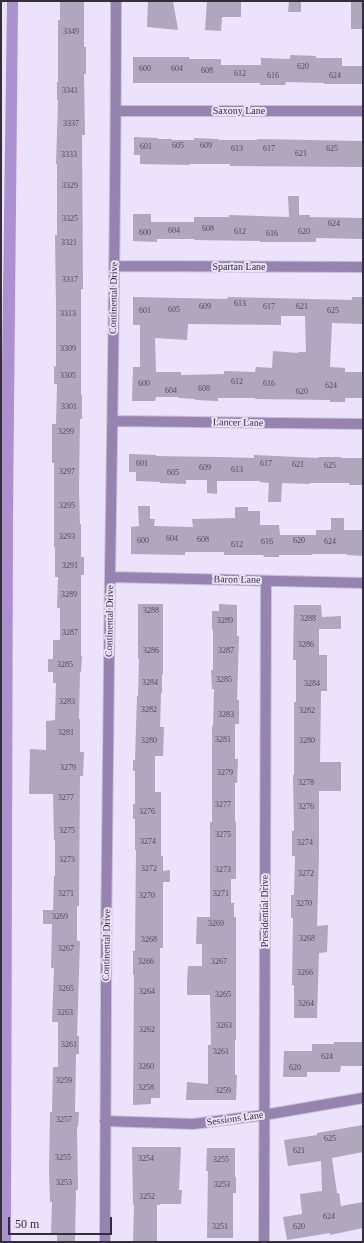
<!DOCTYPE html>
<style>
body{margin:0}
#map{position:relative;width:364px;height:1243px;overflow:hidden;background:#ece2fb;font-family:Georgia,serif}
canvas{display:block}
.frame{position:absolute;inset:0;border:2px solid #322f38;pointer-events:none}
.scale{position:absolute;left:8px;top:1217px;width:104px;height:18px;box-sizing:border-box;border:2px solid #322f38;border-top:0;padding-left:5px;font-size:12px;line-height:14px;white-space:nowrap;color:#322f38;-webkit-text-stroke:3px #ece2fb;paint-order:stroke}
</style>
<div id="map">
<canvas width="364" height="1243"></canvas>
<div class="frame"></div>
<div class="scale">50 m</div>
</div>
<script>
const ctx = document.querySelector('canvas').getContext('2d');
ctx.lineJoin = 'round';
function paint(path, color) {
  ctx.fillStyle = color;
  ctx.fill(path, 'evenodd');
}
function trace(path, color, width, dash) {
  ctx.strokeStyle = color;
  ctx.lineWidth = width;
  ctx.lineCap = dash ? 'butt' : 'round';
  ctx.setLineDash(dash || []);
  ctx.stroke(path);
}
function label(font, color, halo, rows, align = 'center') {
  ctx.font = font + ' Georgia,serif';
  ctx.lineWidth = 4;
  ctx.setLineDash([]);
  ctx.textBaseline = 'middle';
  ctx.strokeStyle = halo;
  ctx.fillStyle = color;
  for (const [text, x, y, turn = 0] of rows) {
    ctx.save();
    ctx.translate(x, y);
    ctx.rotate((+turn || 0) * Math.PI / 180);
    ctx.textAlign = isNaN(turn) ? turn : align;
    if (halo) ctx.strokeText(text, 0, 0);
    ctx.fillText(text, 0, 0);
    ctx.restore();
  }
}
const water = new Path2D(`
 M7 1H18L13 511 11 1209V1242H1V439Z`);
const building = new Path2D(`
 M60 1H84V47H86V74H84L85 135H82L83 289H81V395H82V419H80L79 490 80 524H81V557H84V575H81V656H82L81 672H80L79 719H80V752H84L83 776H80L79 906H77V941H80L77 1036H79V1054H76L75 1112H79L78 1127H77L78 1190H76L75 1242H57V1234H51L52 1202H50L49 1171 50 1112H52L53 1067H58V1022H52L54 968H51L52 924H43V910H53L54 876H55V840H54L53 794H29L30 749 46 750V721L55 720 56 683H53V672H48V659H53V640H60V608H57L58 577H55V547H54V463H52V424H56L57 384H54V366L56 367V305L55 235H57V164H56L58 100H57V82H58V20H60Z
 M148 1H173L178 30 147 27Z
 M207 1H241V17H222L221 31 205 30Z
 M289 1H301V12H288Z
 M351 1H363V29H351Z
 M290 55 316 56V58H342V66H363V84H324V83L286 82 285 85H260V83H133V57H189V59H221V65H261V58L290 59Z
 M134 137 158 138V139H172V140H194V138L218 139V140H257V139L363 141V167L230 166V164H190V165L140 164V155H134Z
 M288 196H299V215H310V217L363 218V239L316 238V242H260V241L194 240V239H157V242L133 241V214H151V222H194V217H229V215L289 217Z
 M133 297 227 299 228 297 352 300V297H363V324L332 323 330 367 345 368V372H363V398H345V402H330V400L255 399V398H218V401L195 400V399L178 398V397H156L155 401H132L133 367H140V325H133ZM281 316H305L306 352H298V353L273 351 272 368 256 367 255 372 224 371V374L181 375V372H156L155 338 187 340 188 324 281 325Z
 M129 454 156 455V456L219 457 254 458V455L318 458V457H341V458H363V485H349V483H310V484L282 483 281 502H268L269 483 260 482V481H217V494L207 493V480H186V484L160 483V482L136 481V472H129Z
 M138 506H150V519H155L154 526 193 527 192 519 235 518V507H248V511H260V525H279L280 535H316V530H331V518H344V530H363V556L347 555V554H312V555H279V557H264L263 555H224V552H185V555L131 554V527L139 526Z
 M138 604H163V674H162V693H161L160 727H164L163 756H155V792H161V856H163V871L170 870V882H163V948H160V1098H151V1104L133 1105 134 975H133V951H135L136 850H135V819H133V804H135V771H133V760H135L137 696H138L139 659H138Z
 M219 604 237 605V636H239L237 700H239V724H235V759H238L237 783H235V822H236V879H231V903H234V917H236V1040H235V1075H237L236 1100H186L187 1082 208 1084V1045H211L210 995H187V981L188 966H202V944H196L197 917H210V822H212V726H213L214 689H212L211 670H213V630H212V611H219Z
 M294 605H321L322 617 341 616V629H319V655H327V691H321L320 762H341V791H319V856L317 926 328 925 327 952 319 953 317 1018H294V985H292L293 918H291V895H294L295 856H292V831H294L293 775H294V702H296V660H293Z
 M334 1042H363V1066H341L340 1072H307V1077H283L284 1051H312V1044H334Z
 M363 1125V1152L332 1158 337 1193H339L341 1206 363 1202V1228L330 1235V1233L287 1240 283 1217 302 1214 300 1194 322 1191 321 1161 288 1166 284 1140 317 1135V1133Z
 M132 1147H181L179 1190H182L181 1204H160V1205H157V1242H133L134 1205H133Z
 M207 1148H235V1177H236V1193H233V1238H207L208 1171H206Z`);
const minor = new Path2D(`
 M116 111H363
 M115 266 363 267
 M113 421 363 424
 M110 577 363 583
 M105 1121 193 1124 264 1115 363 1098
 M105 1242C105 1020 107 797 110 575 113 383 116 192 116 1
 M264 1242 266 581`);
const numberNames = [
 ["3349",71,32],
 ["620",303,67],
 ["600",145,69],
 ["604",177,69],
 ["608",207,71],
 ["612",240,74],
 ["616",273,76],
 ["624",335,76],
 ["3341",70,91],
 ["3337",71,124],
 ["605",178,146],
 ["609",206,146],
 ["601",146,147],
 ["613",237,149],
 ["617",269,149],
 ["625",332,149],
 ["621",301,154],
 ["3333",69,155],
 ["3329",70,186],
 ["3325",70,219],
 ["624",334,224],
 ["608",208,229],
 ["604",174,231],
 ["612",240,232],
 ["620",304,232],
 ["600",145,233],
 ["616",272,234],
 ["3321",69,243],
 ["3317",70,280],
 ["613",240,304],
 ["609",205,307],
 ["617",269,307],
 ["621",302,307],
 ["605",174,310],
 ["601",145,311],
 ["625",333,311],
 ["3313",68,314],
 ["3309",68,349],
 ["3305",68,376],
 ["612",237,382],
 ["600",144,384],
 ["616",269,384],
 ["624",331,386],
 ["608",204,389],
 ["604",171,391],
 ["620",302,392],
 ["3301",69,407],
 ["3299",66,432],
 ["601",142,464],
 ["617",266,464],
 ["621",298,465],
 ["625",330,466],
 ["609",205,468],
 ["613",237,470],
 ["3297",67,472],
 ["605",173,473],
 ["3295",67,506],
 ["3293",67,537],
 ["604",172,539],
 ["608",203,540],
 ["600",143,541],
 ["620",299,541],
 ["616",267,542],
 ["624",330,542],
 ["612",237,545],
 ["3291",70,566],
 ["3289",69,595],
 ["3288",151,611],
 ["3288",308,619],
 ["3289",225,621],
 ["3287",70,633],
 ["3286",306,645],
 ["3286",151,651],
 ["3287",226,651],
 ["3285",65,665],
 ["3285",224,680],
 ["3284",150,683],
 ["3284",312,684],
 ["3283",67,702],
 ["3282",149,710],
 ["3282",307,711],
 ["3283",226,715],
 ["3281",66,733],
 ["3281",223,740],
 ["3280",149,741],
 ["3280",307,741],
 ["3279",68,768],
 ["3279",225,773],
 ["3278",306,783],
 ["3277",66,798],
 ["3277",223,805],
 ["3276",306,807],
 ["3276",147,812],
 ["3275",67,831],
 ["3275",223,835],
 ["3274",148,842],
 ["3274",305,843],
 ["3273",67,860],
 ["3272",149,869],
 ["3273",223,870],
 ["3272",306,874],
 ["3271",66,894],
 ["3271",221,894],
 ["3270",147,896],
 ["3270",304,904],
 ["3269",60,917],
 ["3269",216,924],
 ["3268",307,939],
 ["3268",149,940],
 ["3267",66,949],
 ["3266",146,962],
 ["3267",219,962],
 ["3266",305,973],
 ["3265",66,989],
 ["3264",147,992],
 ["3265",223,995],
 ["3264",306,1004],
 ["3263",65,1013],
 ["3263",224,1026],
 ["3262",147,1030],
 ["3261",69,1045],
 ["3261",221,1052],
 ["624",327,1057],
 ["3260",146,1067],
 ["620",295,1068],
 ["3259",64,1081],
 ["3258",146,1088],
 ["3259",223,1091],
 ["3257",64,1120],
 ["625",330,1139],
 ["621",299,1151],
 ["3255",63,1158],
 ["3254",146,1159],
 ["3255",221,1160],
 ["3253",64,1183],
 ["3253",222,1185],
 ["3252",147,1197],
 ["624",329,1217],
 ["3251",220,1227],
 ["620",299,1227]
];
const streetNames = [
 ["Saxony Lane",239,111],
 ["Spartan Lane",239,267],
 ["Continental Drive",114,298,-89],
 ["Lancer Lane",238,423,1],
 ["Baron Lane",237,580,1],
 ["Continental Drive",110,621,-89],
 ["Presidential Drive",265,911,-90],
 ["Continental Drive",107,945,-89],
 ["Sessions Lane",235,1119,-8]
];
paint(water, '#ab91cf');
paint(building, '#b0a6be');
trace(minor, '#c7bed4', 12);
trace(minor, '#9683b0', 10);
label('8px', '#524d5a', null, numberNames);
label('10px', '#322f38', '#ece2fb', streetNames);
</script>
